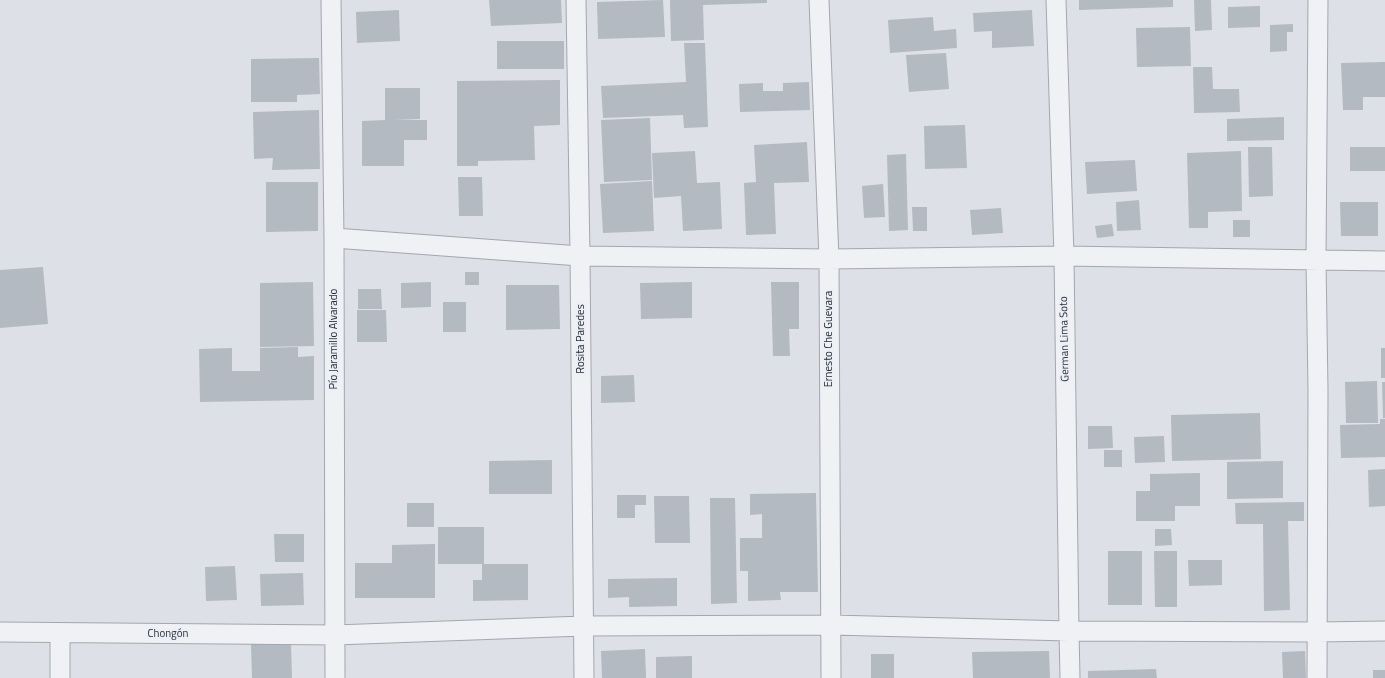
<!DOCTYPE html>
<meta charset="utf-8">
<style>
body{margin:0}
canvas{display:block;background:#dde0e6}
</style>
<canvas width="1385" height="678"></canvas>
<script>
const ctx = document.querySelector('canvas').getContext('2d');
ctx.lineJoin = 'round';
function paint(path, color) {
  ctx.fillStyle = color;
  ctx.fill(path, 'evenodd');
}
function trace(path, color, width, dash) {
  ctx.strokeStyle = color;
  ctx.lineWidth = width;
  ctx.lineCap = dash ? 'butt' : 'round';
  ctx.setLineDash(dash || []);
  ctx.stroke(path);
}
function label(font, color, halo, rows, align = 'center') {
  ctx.font = font + ' "Titillium Web",sans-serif';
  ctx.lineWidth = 4;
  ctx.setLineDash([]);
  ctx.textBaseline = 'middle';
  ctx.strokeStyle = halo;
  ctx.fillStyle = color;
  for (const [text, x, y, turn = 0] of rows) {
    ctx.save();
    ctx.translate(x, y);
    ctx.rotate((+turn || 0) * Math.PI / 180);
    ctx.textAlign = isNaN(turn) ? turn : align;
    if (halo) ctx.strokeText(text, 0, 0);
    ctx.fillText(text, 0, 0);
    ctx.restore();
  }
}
const building = new Path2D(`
 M489 0H561L562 23 491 26Z
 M663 0 665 37 598 39 597 2Z
 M670 0H767V3L703 5 704 40 671 41Z
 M1079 0H1173V7L1079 10Z
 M1194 0H1211L1212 30 1195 31Z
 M1260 6V27L1228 28V7Z
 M399 10 400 41 357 43 356 12Z
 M1032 10 1034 46 992 48V31L974 32 973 13Z
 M933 17 934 31 956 29 957 48 890 53 888 20Z
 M1293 24V32H1287V51L1270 52V25Z
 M1190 27 1191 66 1137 67 1136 28Z
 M497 41H564V69H497Z
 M684 43H705L708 127 684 128 683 115 603 118 601 86 686 82Z
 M946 53 949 89 909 92 906 55Z
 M319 58 320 94 297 95V102H251V59Z
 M1385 62V97H1363V110H1343L1341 63Z
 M1193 67H1212L1213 89H1239L1240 112 1194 113Z
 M560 80V125L534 126 535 160 478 161V166H457V81Z
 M809 82 810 110 740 112 739 84 763 83V91H783V83Z
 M385 88H420V119L394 120H427V140H404V166H362V121L385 120Z
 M319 110 320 169 272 170 273 158 254 159 253 112Z
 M1284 117V140L1227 141V119Z
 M650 118 652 180 604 182 601 120Z
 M965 125 967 168 925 169 924 126Z
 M807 142 809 182 774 183 776 234 746 235 744 183 756 182 754 145Z
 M1248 147H1272L1273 196 1249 197Z
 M1350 147H1385V171H1350Z
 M695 151 697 183 720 182 722 229 683 231 681 196 654 198 652 153Z
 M1241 151 1242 211 1208 212V228H1189L1187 153Z
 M906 154 908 230 889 231 887 155Z
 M1135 160 1137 191 1087 194 1085 162Z
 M458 177H482L483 216H459Z
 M652 181 654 231 603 233 600 184Z
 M266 182H318V231L266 232Z
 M883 184 885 217 864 218 862 186Z
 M1139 200 1141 230 1117 231 1116 202Z
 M1340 202H1378V236H1341Z
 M912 207H927V231H913Z
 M1001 208 1003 233 972 235 970 210Z
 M1233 220H1250V237H1233Z
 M1112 224 1114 236 1097 238 1095 226Z
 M43 267 48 324 0 328V270Z
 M465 272H479V285H465Z
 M313 282 314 346 260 347V283Z
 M431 282V307L401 308V283Z
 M692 282V318L641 319 640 283Z
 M771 282H799V329H789L790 356H773Z
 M506 285H559L560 329 506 330Z
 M358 289H381L382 309H358Z
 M443 302H466V332H443Z
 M357 310H386L387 342H357Z
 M298 347V357L314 356V400L200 402 199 349 232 348V371H260V348Z
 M1381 348H1385V378H1381Z
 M634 375 635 402 601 403V376Z
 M1377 381 1378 423H1346L1345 382Z
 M1382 382H1385V418H1383Z
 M1260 413 1261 459 1172 461 1171 415Z
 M1380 419H1385V457L1341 458 1340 425 1380 424Z
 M1088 426H1112L1113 448 1088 449Z
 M1164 436 1165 462 1135 463 1134 437Z
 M1104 450H1122V467H1104Z
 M552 460V494H489V461Z
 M1283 461V498L1227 499V462Z
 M1385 469V506L1369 507 1368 470Z
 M1200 473V506H1175V521H1136V491H1150V474Z
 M816 493 818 592H780L781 600 748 601V571H740V538H762V514L750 515V494Z
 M617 495H646V505H635V518H617Z
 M654 496H689L690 543H655Z
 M710 498H735L737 603 711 604Z
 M1304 502V521H1288L1290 610 1264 611 1263 524H1236L1235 503Z
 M407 503H434V527H407Z
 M438 527H484V564H528V600L473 601V580H482V564H438Z
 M1155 529H1171L1172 545 1155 546Z
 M274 534H304V562H275Z
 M435 544V598H355V563H392V545Z
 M1108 551H1142V605H1108Z
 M1154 551H1177V607H1155Z
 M1188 560H1222V585L1189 586Z
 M235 566 237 600 206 601 205 567Z
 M303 573 304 605 261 606 260 574Z
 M677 578V606L629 607V597L608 598V579Z
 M291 643 292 678H252L251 644Z
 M645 649 646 678H602L601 651Z
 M1049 651 1050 678H973L972 652Z
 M1305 651 1306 678H1283L1282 652Z
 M871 654H894V678H871Z
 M692 656V678H656V657Z
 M1156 669 1157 678H1088V671Z
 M1373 670H1385V678H1373Z`);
const minor = new Path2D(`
 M331 0 334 238 335 678
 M576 0 580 256 584 678
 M819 0 829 259 831 678
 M1056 0 1064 256 1069 631 1070 678
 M334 238 580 256 829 259 1064 256 1385 261
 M0 632 335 635 583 626 831 625 1069 631 1317 632 1385 631
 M60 678V633
 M1317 678 1318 390 1316 261 1318 0`);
const streetNames = [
 ["Pío Jaramillo Alvarado",334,339,-90],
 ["Rosita Paredes",581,339,-90],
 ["Ernesto Che Guevara",829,339,-90],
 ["German Lima Soto",1065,339,-91],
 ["Chongón",168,634]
];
paint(building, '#b4bac2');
trace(minor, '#a3a7af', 21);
trace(minor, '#eff1f4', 19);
label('11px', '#272f3b', '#eceff4', streetNames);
</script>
